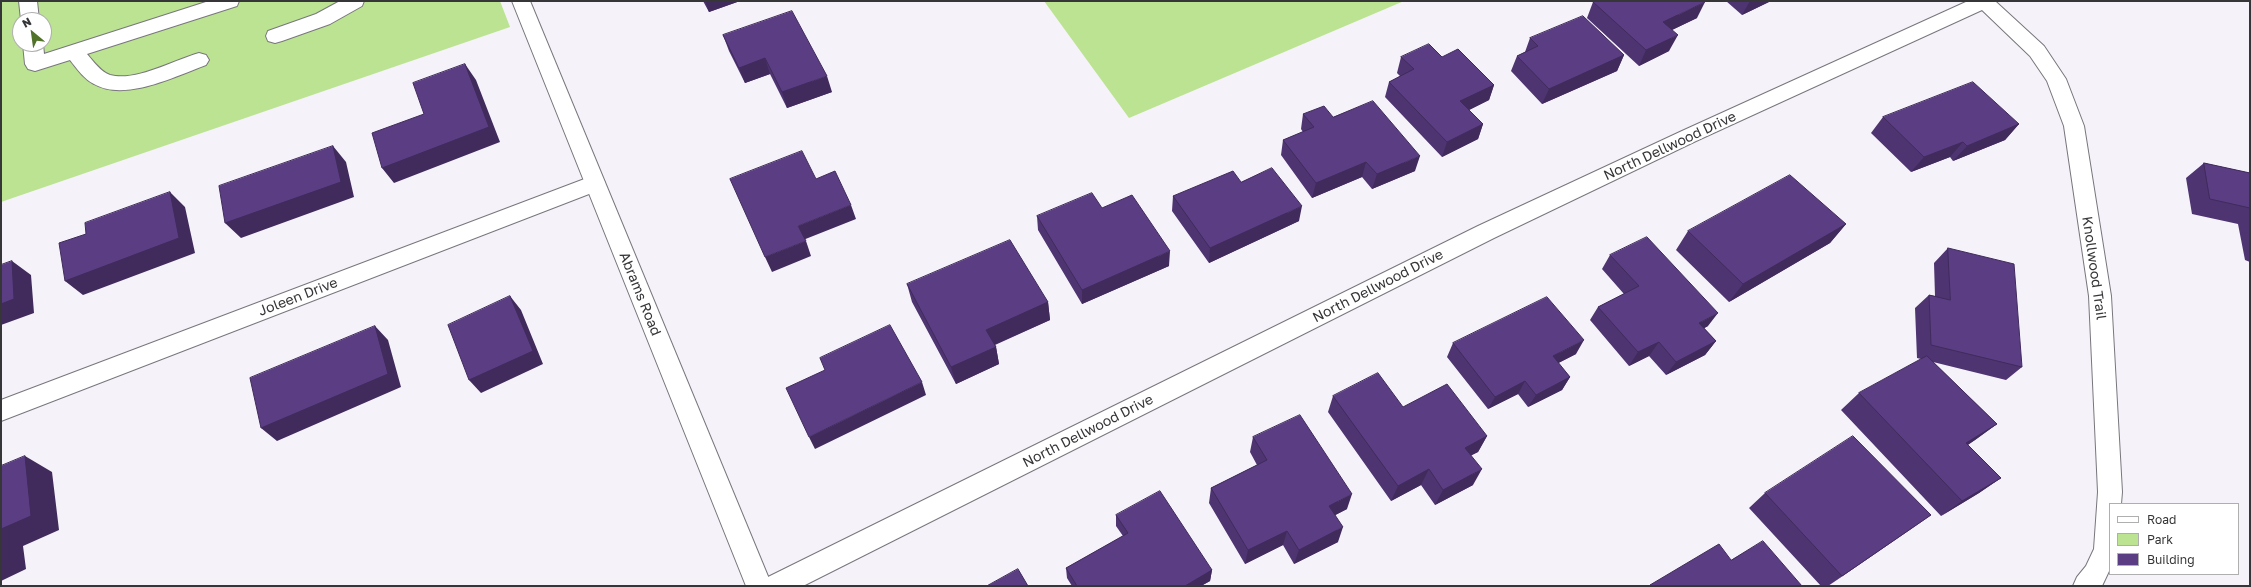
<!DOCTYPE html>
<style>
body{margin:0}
#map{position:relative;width:2251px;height:587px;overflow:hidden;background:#f5f2f9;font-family:"Golos Text",sans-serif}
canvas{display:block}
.frame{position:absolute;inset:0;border:2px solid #363638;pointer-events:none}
.legend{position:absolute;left:2109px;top:503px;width:130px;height:72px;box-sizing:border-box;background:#fff;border:1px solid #afafaf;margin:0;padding:5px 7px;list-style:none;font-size:12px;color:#363638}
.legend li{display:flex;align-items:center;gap:8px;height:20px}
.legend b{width:20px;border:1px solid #afafaf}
.north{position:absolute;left:12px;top:12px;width:40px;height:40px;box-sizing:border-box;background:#fff;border:1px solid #afafaf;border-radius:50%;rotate:331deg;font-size:11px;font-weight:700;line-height:16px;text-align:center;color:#363638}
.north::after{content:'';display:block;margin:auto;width:14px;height:18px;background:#517229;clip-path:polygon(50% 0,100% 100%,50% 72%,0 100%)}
</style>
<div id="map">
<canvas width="2251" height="587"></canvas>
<div class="frame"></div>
<ul class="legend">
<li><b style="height:5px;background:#fff"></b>Road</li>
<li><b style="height:11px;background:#bbe392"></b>Park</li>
<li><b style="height:11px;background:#5b3d83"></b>Building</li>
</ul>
<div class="north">N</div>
</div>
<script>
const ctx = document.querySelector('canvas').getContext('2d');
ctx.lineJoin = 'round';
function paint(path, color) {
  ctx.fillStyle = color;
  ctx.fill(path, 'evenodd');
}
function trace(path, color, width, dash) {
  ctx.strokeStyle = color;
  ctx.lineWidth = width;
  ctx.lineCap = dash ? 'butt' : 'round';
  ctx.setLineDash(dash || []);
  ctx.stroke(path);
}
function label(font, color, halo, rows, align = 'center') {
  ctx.font = font + ' "Golos Text",sans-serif';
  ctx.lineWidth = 4;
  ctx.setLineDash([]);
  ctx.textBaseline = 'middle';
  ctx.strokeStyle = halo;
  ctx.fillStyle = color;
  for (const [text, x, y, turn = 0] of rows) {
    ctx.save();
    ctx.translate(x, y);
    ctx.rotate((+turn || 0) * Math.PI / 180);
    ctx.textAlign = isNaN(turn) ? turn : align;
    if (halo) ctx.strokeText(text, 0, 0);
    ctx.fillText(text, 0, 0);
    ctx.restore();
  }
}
const green = new Path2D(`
 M1 1H500L510 27 1 202ZM20 20H44V44H20Z
 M1044 1H1404L1129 118Z`);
const service = new Path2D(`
 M19 1H37L39 20H21Z
 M209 1H239L237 6 87 54C93 61 101 72 110 75 136 82 174 60 199 53L206 55 209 60 206 65C176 76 125 102 94 84 84 79 77 69 70 60L35 71 28 69 25 64 23 44H43L44 54Z
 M340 1H364L362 6 330 24 282 41 275 43 268 41 266 36 268 31 316 14Z`);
const minor = new Path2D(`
 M1968 1H1995L2044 46 2066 79 2084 126 2111 296 2122 492 2121 504H2110V569L2102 586H2073L2077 577 2086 566 2094 549 2098 492 2089 296 2064 126 2047 81 2030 56 1982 10 1696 141 1494 238 803 586H764L768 577 1478 226 1682 131Z
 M595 175 602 177 605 183 602 189 1 421V400Z`);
const tertiary = new Path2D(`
 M512 1H530L772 586H746Z`);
const wall = new Path2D(`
 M703 1H740L709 12Z
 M1726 1H1771L1742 15Z
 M1593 2 1697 18 1672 30 1669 51 1639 66 1587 18Z
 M723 35 832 92 787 108 770 74 745 83 729 51Z
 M1530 38 1624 55 1617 71 1542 104 1511 71 1517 56 1525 52Z
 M1401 57H1442L1494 85 1489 100 1469 110 1483 124 1478 139 1442 157 1385 97 1389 82 1400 76 1397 73Z
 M1303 114 1333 117 1415 171 1372 189 1362 177 1312 198 1281 155 1283 140 1303 132 1301 129Z
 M1883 117 2019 124 2005 140 1953 161 1950 157 1911 172 1871 133Z
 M2204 163 2250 173V262L2245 260 2238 224 2192 214 2186 178Z
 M1241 182 1299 221 1209 263 1172 211 1173 196Z
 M1102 208 1169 266 1082 304 1038 230 1037 216Z
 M1846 224 1830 243 1729 302 1676 250 1688 231Z
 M1948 248 2022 367 2006 380 1933 362 1997 424 1975 440 1968 445 2001 478 1979 493 1941 516 1841 410 1859 393 1921 359 1917 358 1915 308 1929 295 1935 296 1934 263Z
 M1610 255 1708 326 1704 328 1716 341 1705 355 1666 375 1649 356 1629 366 1590 320 1598 307 1624 294 1602 269Z
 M907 284 1048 302 1050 320 995 345 996 347 999 364 956 384 912 302Z
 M1453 343 1576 354 1558 363 1570 377 1562 390 1528 407 1518 394 1488 409 1447 357Z
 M1333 396 1403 407 1487 436 1478 452 1471 455 1473 485 1435 505 1421 485 1391 501 1328 412Z
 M1253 437 1347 509 1335 515 1338 542 1294 564 1283 545 1245 564 1209 503 1211 488 1257 465 1250 452Z
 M1765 493 1931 515 1828 586H1821L1749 508Z
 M1116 515 1212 570 1210 581 1201 586H1072L1067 578 1066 568 1123 536 1116 526Z`);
const shadedWall = new Path2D(`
 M705 1H740L709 12Z
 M1750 1H1771L1742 15Z
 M1705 2 1697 18 1655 38 1663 22Z
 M1678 35 1669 51 1639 66 1646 50Z
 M1624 55 1617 71 1542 104 1549 89Z
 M765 58 770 74 745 83 739 68Z
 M465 64 476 80 500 142 394 183 382 168Z
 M827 76 832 92 787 108 782 92Z
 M1494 85 1489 100 1455 117 1460 101Z
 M1483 124 1478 139 1442 157 1447 142Z
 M2019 124 2005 140 1953 161 1967 146Z
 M1963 142 1950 157 1911 172 1924 157Z
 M333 146 346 162 354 197 241 238 225 223Z
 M1420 156 1415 171 1372 189 1377 174Z
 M1366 162 1362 177 1312 198 1316 183Z
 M170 192 185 207 195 253 83 295 65 281Z
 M851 205 856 219 803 240 798 226Z
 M1302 206 1299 221 1209 263 1210 248Z
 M1846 224 1830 243 1729 302 1743 284Z
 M806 241 811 256 772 272 765 257Z
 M1170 251 1169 266 1082 304V290Z
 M12 261 31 275 34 313 1 325V304Z
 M510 296 521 310 543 364 481 393 469 380Z
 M1048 302 1050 320 989 347 986 330Z
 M1718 313 1708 326 1689 337 1699 323Z
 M375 326 388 340 401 387 277 441 261 428Z
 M1584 340 1576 354 1545 370 1553 356Z
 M1716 341 1705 355 1666 375 1676 362Z
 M1659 342 1649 356 1629 366 1638 352Z
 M996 347 999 364 956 384 951 367Z
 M1570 377 1562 390 1528 407 1536 395Z
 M1525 381 1518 394 1488 409 1495 397Z
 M922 382 926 395 815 449 809 437Z
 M1997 424 1975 440 1946 458 1966 443Z
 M1487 436 1478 452 1457 463 1465 448Z
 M25 456 52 472 59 530 23 546 26 569 1 581V529Z
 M1429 469 1421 485 1391 501 1398 486Z
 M1482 469 1473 485 1435 505 1443 490Z
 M2001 478 1979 493 1941 516 1962 501Z
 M1352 494 1347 509 1324 521 1329 506Z
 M1931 515 1911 529 1828 586 1842 576Z
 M1343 527 1338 542 1294 564 1299 550Z
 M1287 531 1283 545 1245 564 1248 550Z
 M1212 570 1210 581 1201 586H1185Z`);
const building = new Path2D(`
 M1596 1H1704L1705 2 1663 22 1678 35 1646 50 1593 2Z
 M792 11 827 76 782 92 765 58 739 68 723 35Z
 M1583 16 1624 55 1549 89 1517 56 1538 46 1530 38Z
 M1429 44 1442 57 1458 49 1494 85 1460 101 1483 124 1447 142 1389 82 1414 69 1401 57Z
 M465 64 489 127 382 168 372 133 424 114 413 83Z
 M1973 82 2019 124 1967 146 1963 142 1924 157 1883 117Z
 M1373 101 1420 156 1377 174 1366 162 1316 183 1283 140 1314 127 1303 114 1324 106 1333 117Z
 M333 146 341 182 225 223 219 186Z
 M802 151 816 179 835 171 851 205 798 226 806 241 765 257 730 179Z
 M2204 163 2250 173V208L2210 199Z
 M1272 168 1302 206 1210 248 1173 196 1233 171 1241 182Z
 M1790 175 1846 224 1743 284 1688 231Z
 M170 192 179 238 65 281 59 243 86 234 85 223Z
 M1092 193 1102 208 1132 195 1170 251 1082 290 1037 216Z
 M1647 237 1718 313 1699 323 1716 341 1676 362 1659 342 1638 352 1598 307 1639 286 1610 255Z
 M1010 240 1048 302 986 330 996 347 951 367 907 284Z
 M1948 248 2014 264 2022 367 1931 345 1929 295 1950 300Z
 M12 261 14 299 1 304V265Z
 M510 296 533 351 469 380 448 325Z
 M1547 297 1584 340 1553 356 1570 377 1536 395 1525 381 1495 397 1453 343Z
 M890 325 922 382 809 437 786 388 825 370 820 358Z
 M375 326 388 374 261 428 250 378Z
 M1927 356 1997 424 1966 443 2001 478 1962 501 1859 393Z
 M1378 373 1403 407 1447 384 1487 436 1465 448 1482 469 1443 490 1429 469 1398 486 1333 396Z
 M1300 415 1352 494 1329 506 1343 527 1299 550 1287 531 1248 550 1211 488 1267 460 1253 437Z
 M1853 436 1931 515 1842 576 1765 493Z
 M25 456 31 516 1 529V466Z
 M1160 491 1212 570 1185 586H1077L1066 568 1128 533 1116 515Z
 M1763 541 1802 586H1652L1650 585 1719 544 1731 560Z
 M1018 569 1028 586H987Z`);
const streetNames = [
 ["North Dellwood Drive",1670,146,-25],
 ["Knollwood Trail",2094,268,82],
 ["North Dellwood Drive",1378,286,-27],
 ["Abrams Road",640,294,68],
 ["Joleen Drive",298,297,-21],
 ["North Dellwood Drive",1088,431,-27]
];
paint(green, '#bbe392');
trace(service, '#78767c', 2);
trace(minor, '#78767c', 2);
trace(tertiary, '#78767c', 2);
paint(service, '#fff');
paint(minor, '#fff');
paint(tertiary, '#fff');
paint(wall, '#4e3471');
paint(shadedWall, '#402b5c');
paint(building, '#5b3d83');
trace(building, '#402b5c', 1);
label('14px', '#363638', '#fff', streetNames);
</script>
